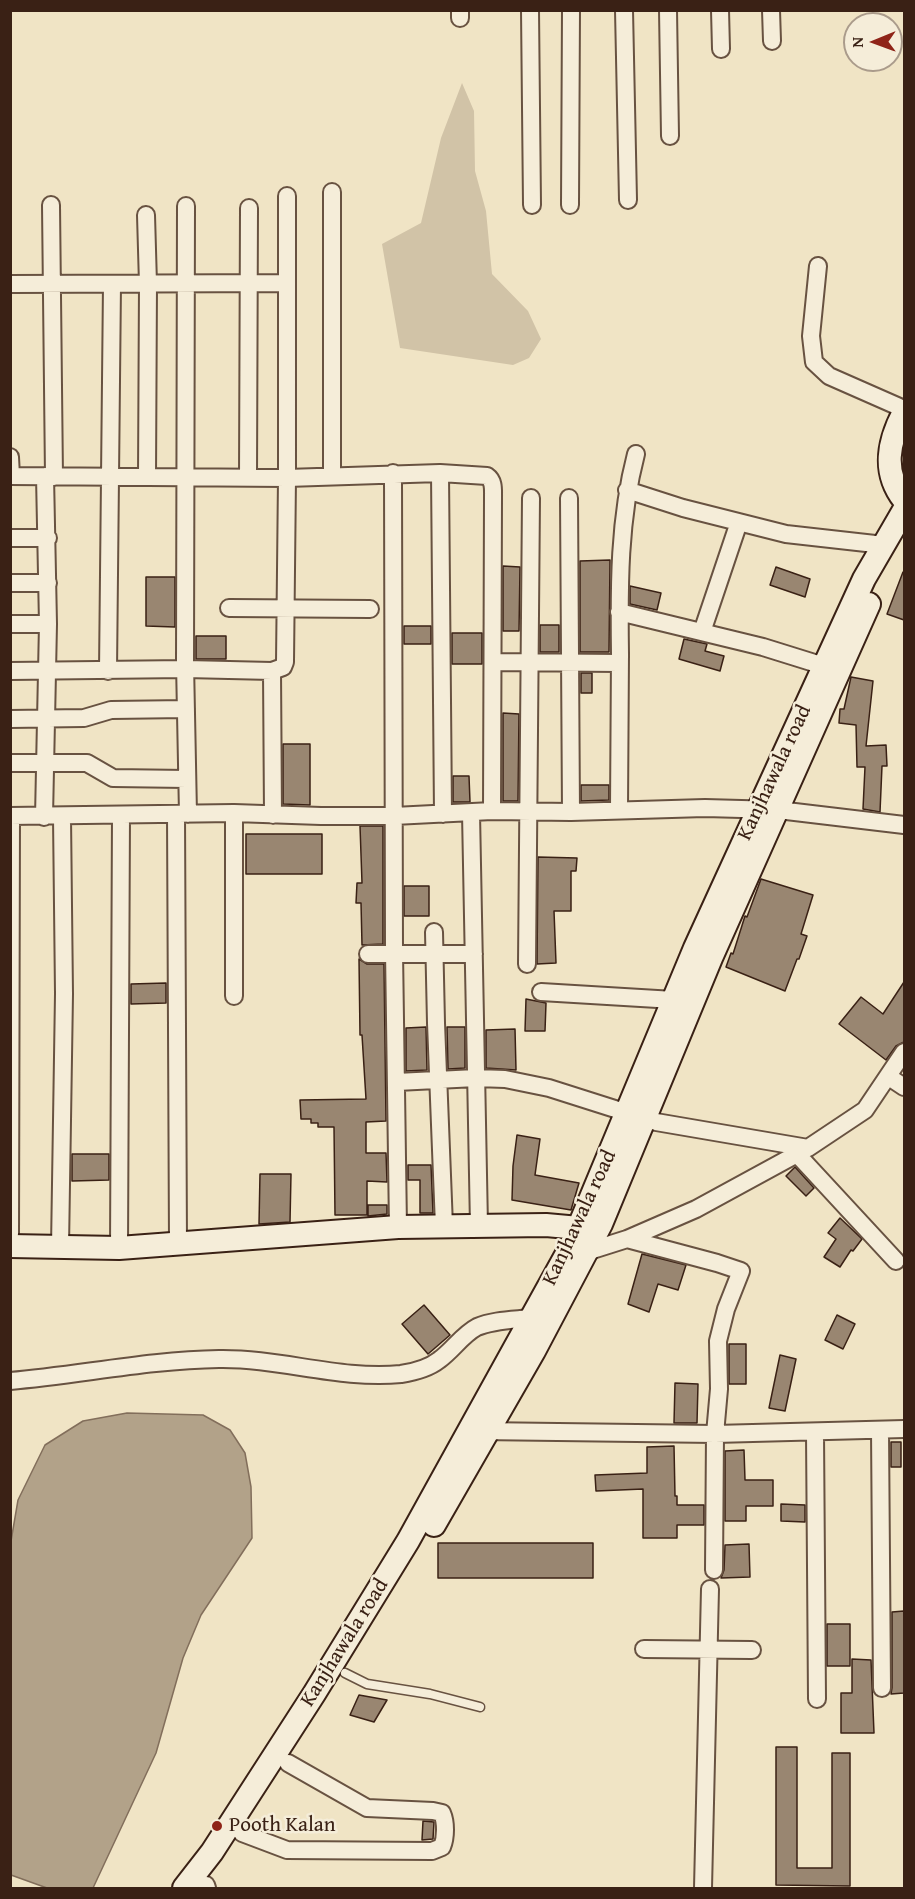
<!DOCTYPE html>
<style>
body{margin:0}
#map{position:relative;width:915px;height:1899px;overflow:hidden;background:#f0e4c5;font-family:"Gentium Book Plus",serif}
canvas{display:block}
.frame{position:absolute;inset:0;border:12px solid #3a2115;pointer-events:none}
.north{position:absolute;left:843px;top:12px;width:60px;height:60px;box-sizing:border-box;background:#f5edd9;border:2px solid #aa9b8b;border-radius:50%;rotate:269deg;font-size:16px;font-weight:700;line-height:24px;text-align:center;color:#3a2115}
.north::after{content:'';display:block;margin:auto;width:21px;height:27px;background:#8f2418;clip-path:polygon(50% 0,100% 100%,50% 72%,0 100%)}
</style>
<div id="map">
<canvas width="915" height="1899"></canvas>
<div class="frame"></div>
<div class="north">N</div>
</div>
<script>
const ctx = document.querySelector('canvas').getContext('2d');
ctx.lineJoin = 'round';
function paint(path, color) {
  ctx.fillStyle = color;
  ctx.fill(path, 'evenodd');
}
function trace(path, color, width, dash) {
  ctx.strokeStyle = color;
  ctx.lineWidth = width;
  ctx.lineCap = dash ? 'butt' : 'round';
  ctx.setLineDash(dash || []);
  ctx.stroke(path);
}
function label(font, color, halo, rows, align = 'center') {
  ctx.font = font + ' "Gentium Book Plus",serif';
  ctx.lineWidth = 5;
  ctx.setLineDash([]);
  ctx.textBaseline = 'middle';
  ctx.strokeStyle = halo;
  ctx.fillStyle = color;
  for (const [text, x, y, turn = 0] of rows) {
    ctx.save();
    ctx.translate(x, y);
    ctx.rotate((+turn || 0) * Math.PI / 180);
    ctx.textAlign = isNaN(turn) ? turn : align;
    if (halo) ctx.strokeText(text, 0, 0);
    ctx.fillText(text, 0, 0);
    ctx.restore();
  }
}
const green = new Path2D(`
 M462 83 474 111 475 171 486 211 492 274 528 311 541 339 529 358 513 365 400 348 382 244 421 223 441 138Z`);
const water = new Path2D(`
 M127 1413 203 1415 230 1430 245 1453 251 1487 252 1538 201 1615 183 1658 156 1753 93 1888H47L11 1875V1541L18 1500 45 1445 83 1421Z`);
const building = new Path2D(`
 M610 560 609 652H580V561Z
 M503 566 520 567 519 631H503Z
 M776 567 810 579 805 597 770 585Z
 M903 572H904V620L887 614Z
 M146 577H175V627L146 626Z
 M630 586 661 593 657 610 630 604Z
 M540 625H559V652H540Z
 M404 626H431V644H404Z
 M452 633H482V664H452Z
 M196 636H226V659H196Z
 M684 639 707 644 705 651 724 656 720 671 679 659Z
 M581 673H592V693H581Z
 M851 677 873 681 866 746 886 745 887 766H882L880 812 863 809 865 767H857L856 725 839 723 840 709H844Z
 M503 713 519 714 518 801H503Z
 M283 744H310V805L283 804Z
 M453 776H469L470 802H453Z
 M581 785H609V800L581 801Z
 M360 826H383V944L362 945 361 903H356L357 883H362Z
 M246 834H322V874H246Z
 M538 857 577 858 576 871H571V911H554L556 963 537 964Z
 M761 879 813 895 801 934 807 936 799 959H797L785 991 726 967 731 953 733 954 745 916 747 917Z
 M404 886H429V916H404Z
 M359 959 367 964H384L386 1121 366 1122V1153H386L387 1182 367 1181V1215H335L334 1127H318V1123H311V1119H301L300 1100 366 1099 362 1035H360Z
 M904 982V1042L896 1046 886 1060 839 1024 861 997 883 1014Z
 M166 983V1003L131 1004V984Z
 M526 999 546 1003 545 1031H525Z
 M426 1027 427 1070 406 1071V1028Z
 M447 1027H465V1068L448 1069Z
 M515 1029 516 1070 486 1068V1030Z
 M517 1135 540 1139 535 1175 579 1183 571 1210 512 1200 513 1166Z
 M72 1154H109V1180L72 1181Z
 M408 1165H431L433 1213H420V1180H408Z
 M795 1167 814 1188 806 1196 786 1176Z
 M260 1174H291L290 1222 259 1224Z
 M368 1205H387V1214L368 1216Z
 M840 1218 862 1239 853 1251 851 1250 840 1267 824 1257 836 1239 828 1233Z
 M642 1254 686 1265 678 1290 658 1284 649 1312 628 1304Z
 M424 1305 450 1335 428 1354 402 1324Z
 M837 1315 855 1324 843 1349 825 1340Z
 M729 1344H746V1384H729Z
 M780 1355 796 1359 785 1411 769 1408Z
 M675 1383 698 1384 697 1423H674Z
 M891 1442H901V1467H891Z
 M674 1446 675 1496H677V1505H704V1525H677V1538H643V1489L596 1491 595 1475 647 1473V1447Z
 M744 1450 745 1480H773V1506H746V1521H725V1451Z
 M781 1504 805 1505V1522L781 1521Z
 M438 1543H593V1578H438Z
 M749 1544 750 1577 721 1578 724 1570 725 1545Z
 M904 1611V1693L891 1694 892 1688V1612Z
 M827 1624H850V1666H827Z
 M852 1659 871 1660 874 1733H841V1693H852Z
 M359 1695 387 1700 374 1722 350 1715Z
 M776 1747H797V1868H832V1753H850V1886L776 1885Z
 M423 1821 434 1822 433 1839 422 1840Z`);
const lane = new Path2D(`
 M345 1673 367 1684 430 1694 480 1707`);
const street = new Path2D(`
 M460 10V18
 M530 10 532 205
 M624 10 628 200
 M668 10 670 136
 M720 10 721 49
 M771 10 772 41
 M332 192V476
 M51 205 54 477
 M570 205 571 10
 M186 206 185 663 188 814
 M146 215 148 284 147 477
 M818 266 811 336 814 362 829 376 904 409
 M10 284 287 283
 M10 457 11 476
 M393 473 394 951 398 1227
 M440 473 443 814
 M10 476 287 478 440 473 487 476C494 481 493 489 493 498L492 811
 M248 477 249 208
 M627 490 683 508 786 534 884 545
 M569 498 571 812
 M10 538H48
 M10 583H48
 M229 608 370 609
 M619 612 763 647 824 666
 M10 624H48
 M702 632 739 522
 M493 662 620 663
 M10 671 186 669 272 671 283 667 285 662 287 478V196
 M108 671 112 284
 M272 671 273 815
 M10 719 84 718 111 710 186 709
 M10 763H87L113 778 187 779
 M619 809C619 757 620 706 620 654 619 586 619 519 636 454
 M234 813V996
 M471 813 479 1226
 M176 814 178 1243
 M10 816 234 813 321 816H394L492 811 571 812 705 808 778 810 904 825
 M44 817 48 624 45 476
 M434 932 436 1023 444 1226
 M368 954H474
 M527 964 531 498
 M541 992 674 1000
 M889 1077 904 1087
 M397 1082 476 1078 505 1079 549 1088 656 1122 808 1148
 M797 1154 896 1261
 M10 1234 11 816
 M627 1239 717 1263 741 1271 726 1309 718 1341 719 1389 715 1434 714 1570
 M60 1247 64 994 62 817
 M119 1248 121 815
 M586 1252 627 1239 696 1209 808 1148 865 1110 904 1052
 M10 1381C80 1375 149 1360 219 1359 280 1358 340 1380 401 1374 414 1372 429 1368 439 1360 453 1350 462 1335 477 1327 493 1320 513 1320 531 1318
 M880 1430 882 1688
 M479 1431 715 1434 904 1429
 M815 1433 817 1699
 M644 1649 752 1650
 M242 1833 287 1850 432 1851 442 1847C446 1837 446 1822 442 1813L433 1811 367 1808 288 1763
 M206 1885 207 1888
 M703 1888 710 1589`);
const secondary = new Path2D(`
 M904 412C888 442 882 472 904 500
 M10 1246 119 1248 398 1227 546 1225 579 1228
 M434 1525 534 1351 601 1224 711 958 869 604
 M184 1888 212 1852 314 1694 408 1541 570 1248 695 948 864 579 904 510`);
const markers = [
 [217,1826,6,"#8f2418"]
];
const streetNames = [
 ["Kanjhawala road",775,773,-65],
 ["Kanjhawala road",580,1218,-65],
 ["Kanjhawala road",345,1643,-58]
];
const poiNames = [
 ["Pooth Kalan",229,1826]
];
paint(green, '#d1c3a7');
paint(water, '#b2a289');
trace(water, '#826e5b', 1.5);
paint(building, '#998671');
trace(building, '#3a2115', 1.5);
trace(lane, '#685241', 11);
trace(street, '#685241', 20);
trace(secondary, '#3a2115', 26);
trace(lane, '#f5edd9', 8);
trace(street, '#f5edd9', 16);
trace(secondary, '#f5edd9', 22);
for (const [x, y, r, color] of markers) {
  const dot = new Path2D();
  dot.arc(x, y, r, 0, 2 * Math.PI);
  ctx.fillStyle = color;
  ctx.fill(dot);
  trace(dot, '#f5edd9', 2);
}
label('21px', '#3a2115', '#f5edd9', streetNames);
label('21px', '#3a2115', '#f5edd9', poiNames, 'left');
</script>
